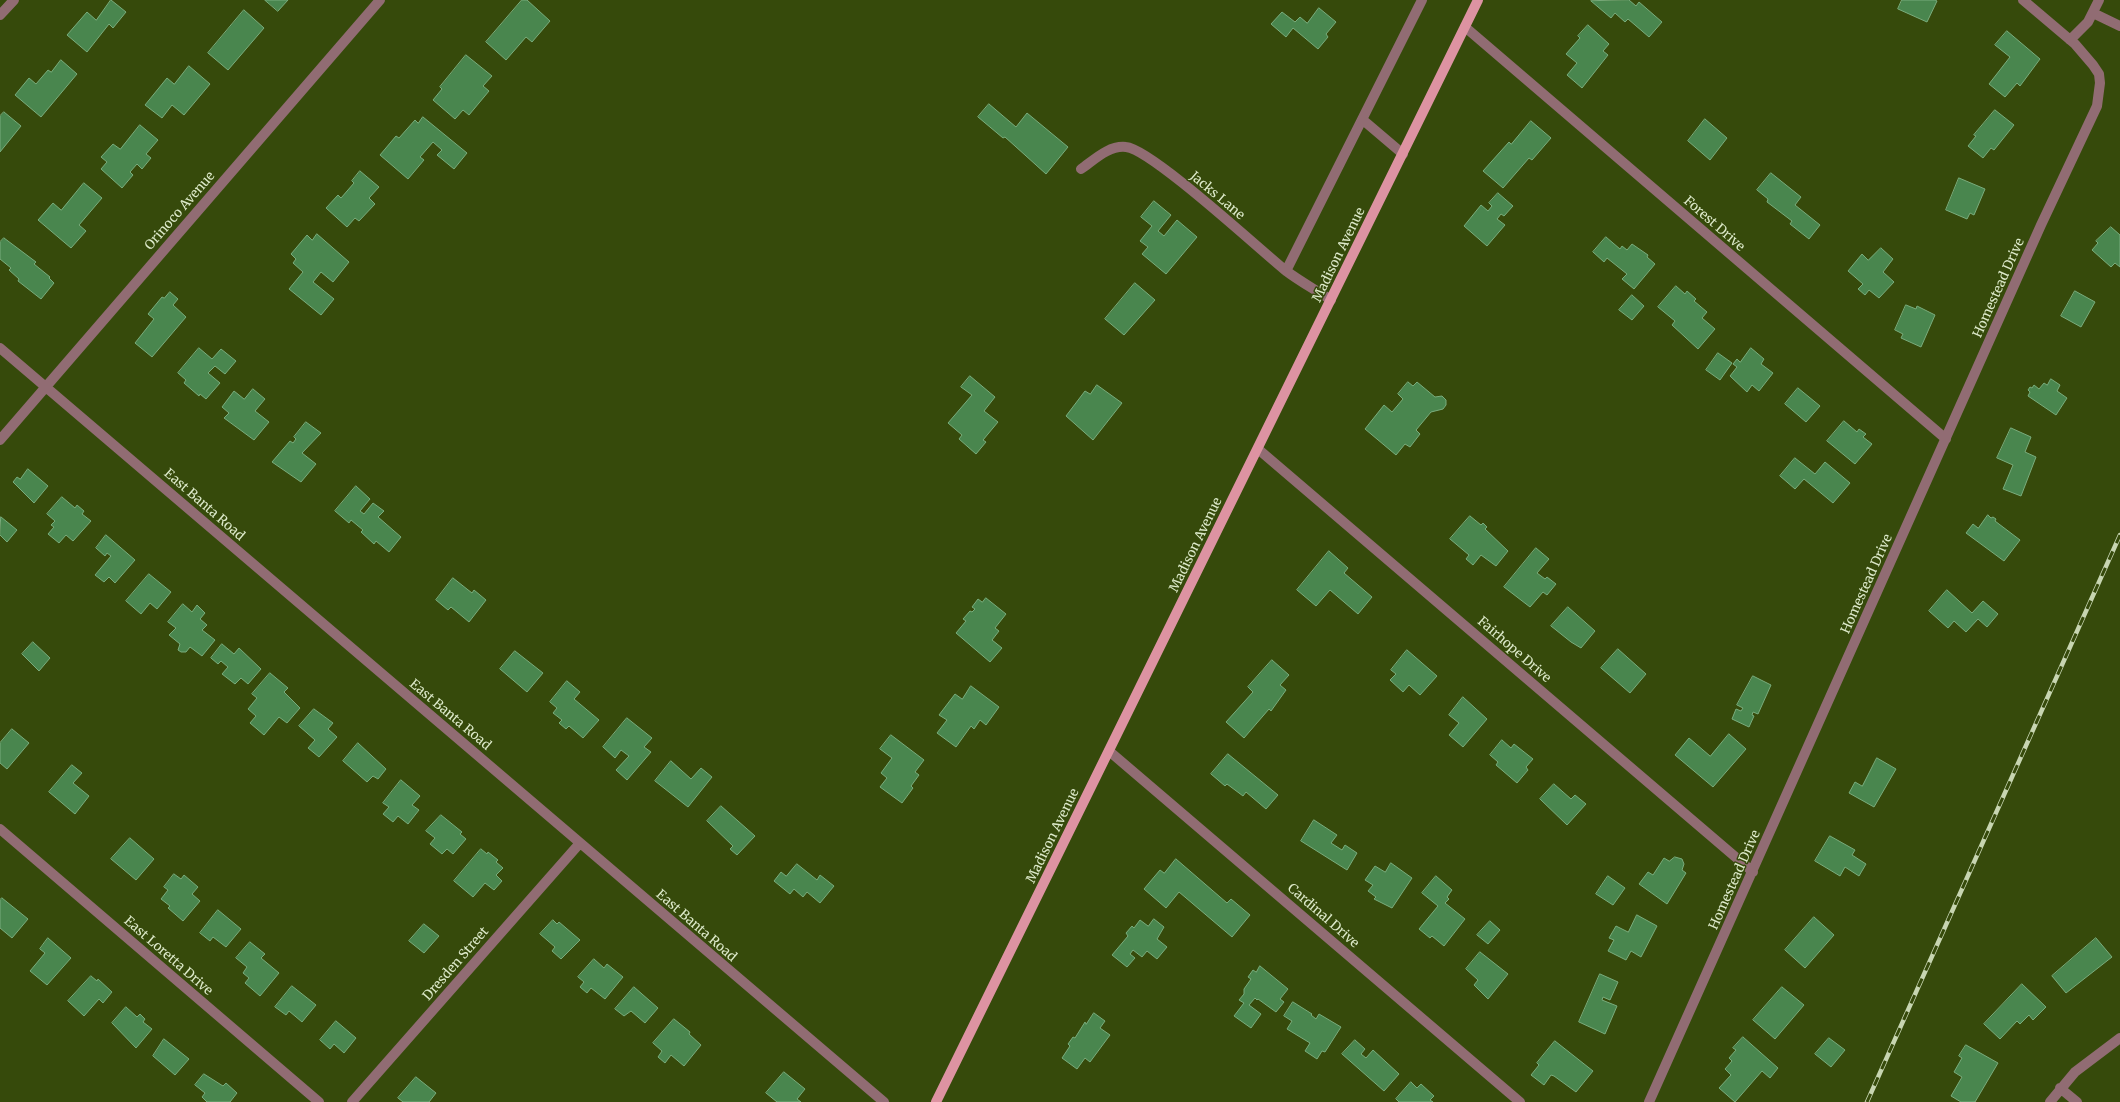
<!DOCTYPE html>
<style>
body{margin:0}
canvas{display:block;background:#364a0b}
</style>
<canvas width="2120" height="1102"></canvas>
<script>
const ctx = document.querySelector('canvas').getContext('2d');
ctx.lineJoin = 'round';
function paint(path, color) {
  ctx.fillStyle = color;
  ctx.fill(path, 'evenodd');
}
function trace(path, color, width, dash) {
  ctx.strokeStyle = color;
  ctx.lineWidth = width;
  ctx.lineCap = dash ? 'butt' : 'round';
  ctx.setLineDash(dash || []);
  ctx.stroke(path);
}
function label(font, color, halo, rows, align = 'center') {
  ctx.font = font + ' Merriweather,serif';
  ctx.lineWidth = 3;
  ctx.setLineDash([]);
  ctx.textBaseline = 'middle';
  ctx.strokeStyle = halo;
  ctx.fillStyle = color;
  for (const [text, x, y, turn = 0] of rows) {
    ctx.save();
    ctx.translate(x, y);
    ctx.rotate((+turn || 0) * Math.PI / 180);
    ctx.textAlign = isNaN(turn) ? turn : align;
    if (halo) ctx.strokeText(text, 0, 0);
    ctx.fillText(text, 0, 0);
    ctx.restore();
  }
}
const building = new Path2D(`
 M111 0 126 12 113 28 109 24 87 52 67 35 87 12 96 20Z
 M265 0H288L278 11Z
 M522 0H527L550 21 532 42 526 37 506 60 486 42Z
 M1629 0 1636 6 1639 2 1662 22 1649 37 1628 19 1625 22 1615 13 1611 18 1591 1Z
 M1902 0H1935L1937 1 1927 22 1898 9Z
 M1319 8 1336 22 1326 34 1328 37 1318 49 1293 28 1286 37 1271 24 1282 12 1295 22 1300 17 1307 23Z
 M244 10 264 28 228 70 208 53Z
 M1588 25 1609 44 1603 51 1608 55 1582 88 1567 75 1577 63 1566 54 1580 38 1578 36Z
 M2007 31 2040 59 2020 86 2017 83 2005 97 1989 84 2010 57 1995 45Z
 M466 55 492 76 483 86 489 91 469 115 463 110 455 119 433 100 442 89 440 87Z
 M61 60 77 74 41 117 15 95 29 78 36 84 48 70 51 72Z
 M189 66 210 84 184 115 172 105 162 118 145 105 167 78 174 84Z
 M989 104 1016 127 1027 113 1068 147 1046 174 1005 137 1003 138 978 117Z
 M1995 110 2014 125 1994 150 1991 148 1983 158 1968 146 1976 136 1974 135Z
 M4 112 21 126 0 152V116Z
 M423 117 467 153 454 169 437 155 442 150 433 142 420 157 424 160 408 179 380 155 396 136 399 138 415 120 418 123Z
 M1705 119 1727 138 1710 160 1688 141Z
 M1531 121 1551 138 1532 160 1529 158 1503 188 1483 171 1509 142 1511 144Z
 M140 125 158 140 146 154 151 158 142 169 137 164 130 172 133 175 122 188 101 169 107 162 101 157 113 144 120 149Z
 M360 171 379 187 369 198 375 204 359 221 355 218 347 227 326 208 338 195 341 198 354 183 352 181Z
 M1771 173 1801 197 1795 205 1820 225 1809 239 1790 224 1792 221 1767 202 1768 199 1757 190Z
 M1959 178 1985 189 1974 215 1970 213 1967 219 1946 210Z
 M84 183 102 198 79 225 86 231 71 248 38 220 53 203 61 210Z
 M1498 193 1513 206 1504 216 1501 214 1497 219 1505 225 1487 246 1464 226 1481 205 1488 211 1492 206 1489 203Z
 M1154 201 1171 215 1158 231 1164 236 1177 220 1197 237 1166 274 1142 254 1148 247 1140 241 1152 226 1141 217Z
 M2111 227 2120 235V267L2115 263 2111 267 2092 250 2098 243 2096 241Z
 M317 234 349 262 333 282 321 272 313 282 334 299 321 315 289 289 303 272 293 263 296 259 291 254 307 235 312 240Z
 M1606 237 1620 249 1622 246 1627 250 1632 244 1648 255 1647 257 1655 264 1634 289 1622 279 1627 274 1607 258 1604 262 1593 252Z
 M4 238 36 262 34 264 50 277 49 278 54 283 41 299 18 281 19 279 9 270 11 268 0 259V242Z
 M1881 248 1893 259 1883 272 1894 282 1879 298 1869 290 1865 295 1858 289 1863 284 1848 271 1862 254 1868 260Z
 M1135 283 1155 300 1124 335 1105 319Z
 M1676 286 1685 294 1687 291 1696 299 1694 301 1707 312 1702 318 1715 329 1698 349 1672 325 1675 321 1658 307Z
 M2075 291 2095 302 2081 327 2061 316Z
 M170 292 178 299 173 305 186 317 152 357 135 343 154 319 148 314 162 297 164 298Z
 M1632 295 1644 306 1632 320 1619 310Z
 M1906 305 1916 309 1917 306 1935 315 1921 347 1901 338 1903 334 1895 330Z
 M199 348 212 359 221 349 236 361 225 374 215 366 208 373 220 383 206 399 200 394 199 396 184 383 186 380 178 373Z
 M1751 348 1764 359 1761 364 1773 373 1759 391 1752 385 1747 392 1730 376 1737 367 1733 364 1737 359 1740 362Z
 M1718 353 1732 363 1720 380 1706 370Z
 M970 376 995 397 984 411 998 422 983 440 986 442 976 454 959 439 962 435 948 423 972 395 961 387Z
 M2051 379 2060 385 2057 391 2067 398 2056 415 2028 396 2030 392 2028 390 2030 387 2032 388 2034 385 2039 389 2044 383 2047 385Z
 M1408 382 1413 386 1417 382 1435 397 1442 396 1446 400V405L1443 409 1431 412 1416 430 1420 434 1410 447 1405 444 1396 455 1365 429 1384 405 1392 412 1403 399 1398 394Z
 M1097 385 1122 403 1093 440 1066 416 1085 391 1090 394Z
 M1798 388 1820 406 1806 422 1785 404Z
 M253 389 265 399 255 411 269 422 254 440 224 418 229 413 222 407 234 391 244 399Z
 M1844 421 1857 432 1859 429 1866 434 1863 437 1872 444 1855 464 1827 441Z
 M306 422 321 433 302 453 316 464 301 482 272 462 290 441 293 443 296 439 294 437Z
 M2011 428 2031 437 2025 452 2036 457 2021 496 2003 489 2013 465 1997 458Z
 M1795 458 1815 474 1825 462 1850 483 1833 503 1804 479 1795 489 1780 476Z
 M28 469 48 486 34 503 13 482 17 477 20 479Z
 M356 486 370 499 360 511 364 514 373 503 384 511 378 517 401 537 389 552 376 541 374 544 361 532 363 530 351 520 349 523 335 511Z
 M62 497 75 508 77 505 84 511 82 514 91 521 73 541 66 535 59 543 48 534 54 527 51 525 55 521 47 514Z
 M1988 515 1991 518 1993 517 1996 519 1995 521 2020 540 2004 561 1966 533 1973 524 1978 528Z
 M1470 516 1481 525 1483 523 1487 527 1485 529 1508 551 1496 566 1481 555 1473 565 1466 559 1469 555 1450 539Z
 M1 517 17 530 7 542 0 535Z
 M106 535 135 560 115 583 109 577 104 582 95 575 111 556 107 553 105 556 96 548Z
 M1536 548 1549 559 1537 573 1545 579 1547 577 1556 584 1547 595 1543 592 1530 607 1504 587Z
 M1329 551 1348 568 1344 573 1372 597 1358 614 1330 590 1316 606 1297 590Z
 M149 574 171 592 157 609 150 603 141 614 126 601Z
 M453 578 472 593 474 590 486 600 469 622 451 607 448 610 436 600Z
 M1947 590 1972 613 1983 601 1998 614 1987 627 1978 619 1966 632 1954 621 1948 628 1929 611Z
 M986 598 1006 614 995 628 999 631 992 640 1002 648 990 662 956 633 966 621 963 619 970 611 972 612 975 609 972 607 978 599 982 602Z
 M183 604 192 612 197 605 205 613 200 619 207 625 202 630 215 640 202 656 190 647 186 652H181L178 650 180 644 169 635 176 628 168 622Z
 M1568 607 1595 631 1581 648 1571 642 1551 626Z
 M33 642 50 658 39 671 22 654Z
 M222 644 234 654 239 648 261 669 248 684 241 678 235 684 222 674 228 667 221 661 218 664 211 658Z
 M1618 649 1646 674 1630 693 1601 668Z
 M1407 650 1437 676 1420 695 1409 685 1403 692 1390 680 1396 674 1391 670Z
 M515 651 543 673 527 692 500 669Z
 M1272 660 1289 675 1280 685 1286 690 1271 711 1269 709 1244 738 1226 722 1253 692 1248 687Z
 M270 673 288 688 284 692 300 708 287 723 279 717 264 735 250 723 256 716 248 709 257 698 252 694Z
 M1753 676 1771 685 1758 714 1753 712 1752 715 1754 716 1749 727 1732 719 1736 709 1741 711 1743 708 1737 705Z
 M567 681 580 692 574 699 599 720 583 738 569 726 566 729 559 723 562 720 553 713 557 708 550 702Z
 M971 686 999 707 986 725 980 720 974 729 971 726 956 747 937 733 947 720 939 715 955 694 962 699Z
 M1463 697 1487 719 1463 747 1449 735 1459 723 1449 715Z
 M314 709 333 723 328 729 337 737 319 757 308 748 315 740 299 726Z
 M627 718 652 738 644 747 651 752 627 780 616 770 629 756 621 750 615 758 603 747Z
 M12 729 29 743 7 769 0 763V743Z
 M1729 734 1746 749 1713 787 1675 755 1689 738 1710 756Z
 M891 735 924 760 915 772 919 775 911 786 913 788 902 803 880 787 887 778 881 773 892 758 880 749Z
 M1502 740 1511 748 1514 744 1533 759 1526 767 1528 770 1517 783 1496 765 1498 762 1490 755Z
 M358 743 386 769 378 779 373 776 367 782 343 761Z
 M1228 754 1278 795 1266 809 1246 792 1243 796 1227 784 1225 786 1211 774Z
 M1877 758 1896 769 1874 807 1849 793 1855 782 1862 786Z
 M671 761 691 779 701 768 712 777 688 807 655 781Z
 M72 765 82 773 73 783 89 796 75 814 49 792Z
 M401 780 420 796 412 805 419 810 408 824 398 816 393 822 383 814 389 807 383 803Z
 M1554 784 1571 799 1575 795 1586 804 1567 825 1540 799Z
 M721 806 755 836 737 855 730 849 733 846 707 821Z
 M441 815 462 832 460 834 466 839 453 854 447 849 442 854 430 844 435 838 426 831Z
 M1314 820 1337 835 1331 843 1342 850 1345 845 1357 853 1347 870 1301 841Z
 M1830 836 1855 850 1852 855 1866 864 1859 876 1845 867 1840 876 1815 861Z
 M130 838 154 859 136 880 111 859Z
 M481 849 487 854 488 852 498 860 496 862 503 868 496 875 502 881 494 890 485 883 473 897 454 881Z
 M1675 857 1682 859 1684 864 1682 870 1686 873 1667 904 1639 884 1648 872 1653 875 1664 858 1669 861Z
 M1176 859 1227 903 1231 899 1250 915 1232 937 1179 892 1166 908 1144 889 1160 870 1164 873Z
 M1391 863 1412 878 1392 908 1374 899 1376 897 1368 891 1373 885 1365 880 1375 866 1385 872Z
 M797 864 817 880 820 875 834 886 820 903 807 892 803 897 794 889 790 894 774 881 781 872 786 876Z
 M174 874 181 879 184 875 198 887 192 894 200 901 183 921 168 908 170 906 161 899 168 890 164 887Z
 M1436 876 1452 890 1447 897 1449 899 1445 903 1465 919 1444 946 1432 936 1430 938 1419 929 1438 906 1422 893Z
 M1608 876 1625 888 1613 905 1596 894Z
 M2 898 28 919 12 938 0 928V900Z
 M218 910 241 929 226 947 213 937 210 941 200 933Z
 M1637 915 1657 926 1641 957 1631 951 1626 960 1608 951 1614 940 1609 938 1616 926 1628 932Z
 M1814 917 1834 935 1805 968 1785 950Z
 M1154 919 1164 927 1157 939 1167 947 1157 959 1147 951 1142 957 1133 950 1130 954 1135 958 1127 967 1112 955 1128 936 1126 933 1132 926 1134 928 1140 920 1148 926Z
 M553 920 557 924 559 922 580 940 561 959 552 951 555 947 540 934Z
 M1490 921 1500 930 1488 944 1477 935Z
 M424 924 439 936 424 953 409 941Z
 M48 938 71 958 47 985 30 971 45 953 40 949Z
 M2096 938 2112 957 2066 993 2052 976Z
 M250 942 265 954 261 958 279 973 260 996 245 983 249 978 243 973 247 967 236 958Z
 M1480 952 1508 974 1488 999 1474 985 1478 980 1466 969Z
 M594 959 604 968 607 964 623 977 605 999 591 988 587 993 580 987 584 982 578 977Z
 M1260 966 1288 989 1280 999 1284 1002 1276 1012 1258 999 1257 1000 1255 998 1249 1005 1261 1014 1251 1028 1234 1016 1244 1003 1239 1000 1244 994V989L1251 979 1248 977 1253 970 1256 972Z
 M1600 974 1618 982 1610 1000 1603 997 1602 1000 1617 1006 1605 1034 1579 1022Z
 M91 976 97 981 98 979 112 992 103 1003 99 999 84 1016 68 1001Z
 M2022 984 2046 1007 2033 1020 2029 1015 2020 1024 2017 1021 2000 1039 1984 1024Z
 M292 986 316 1005 302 1022 289 1011 286 1015 275 1007Z
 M634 987 658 1008 645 1023 631 1011 624 1016 615 1009Z
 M1782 987 1804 1005 1775 1039 1753 1020Z
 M1293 1002 1312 1014 1311 1015 1316 1019 1319 1014 1341 1027 1325 1052 1322 1051 1317 1059 1305 1051 1310 1043 1287 1029 1292 1021 1284 1016Z
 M126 1007 137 1017 140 1014 145 1019 143 1022 152 1029 136 1048 112 1023Z
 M1094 1013 1105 1021 1100 1028 1110 1035 1090 1062 1085 1058 1077 1069 1062 1058 1070 1046 1068 1044 1073 1037 1075 1038 1085 1022 1086 1024Z
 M674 1019 690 1032 689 1034 701 1045 684 1066 671 1055 665 1063 658 1057 662 1051 653 1043Z
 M336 1021 356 1038 344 1053 334 1044 330 1049 320 1040Z
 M1743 1037 1778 1068 1770 1078 1762 1071 1735 1102 1719 1088 1731 1075 1725 1069 1732 1061 1729 1058 1736 1050 1733 1048Z
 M1829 1038 1845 1050 1831 1067 1815 1054Z
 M164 1039 189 1059 175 1075 153 1056Z
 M1355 1040 1365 1049 1361 1054 1366 1058 1373 1050 1399 1074 1384 1091 1342 1054Z
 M1555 1041 1593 1071 1576 1092 1554 1076 1551 1075 1544 1085 1531 1075 1539 1065 1537 1063Z
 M1966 1045 1998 1063 1975 1102H1961L1951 1096 1962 1077 1954 1072 1962 1058 1959 1056Z
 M784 1072 805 1089 797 1099 801 1102H777L766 1093Z
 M204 1074 223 1086 226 1083 237 1093 230 1102H207L202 1097 205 1093 195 1085Z
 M416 1077 436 1093 429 1102H403L398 1098Z
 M1411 1082 1417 1088 1421 1084 1434 1096 1430 1100 1433 1102H1399L1396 1099Z`);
const minor = new Path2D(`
 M2093 13 2120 26
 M0 15 14 0
 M1465 27 1946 439
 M2070 40 2088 22 2099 0
 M1363 120 1403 154
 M1081 169C1094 160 1109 145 1126 147 1151 149 1259 249 1285 270 1299 281 1316 290 1331 300
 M1286 271 1422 0
 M0 348 884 1102
 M0 440 380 0
 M1258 449 1753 872
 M1109 751 1520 1102
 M0 829 319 1102
 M2060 1088 2077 1102
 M352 1102 580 843
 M1649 1102 2041 225 2097 106 2100 83 2099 74 2093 65 2075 44 2023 0
 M2050 1102 2075 1072 2120 1038`);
const major = new Path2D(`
 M936 1102 1478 0`);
const rail = new Path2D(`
 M1867 1102 2120 535`);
const streetNames = [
 ["Jacks Lane",1217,196,40],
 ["Orinoco Avenue",180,211,-49],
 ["Forest Drive",1714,224,41],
 ["Madison Avenue",1339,255,-64],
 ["Homestead Drive",1999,288,-66],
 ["East Banta Road",204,505,41],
 ["Madison Avenue",1196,545,-64],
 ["Homestead Drive",1867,584,-66],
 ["Fairhope Drive",1514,650,41],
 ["East Banta Road",450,715,40],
 ["Madison Avenue",1053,836,-64],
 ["Homestead Drive",1735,880,-66],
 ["Cardinal Drive",1323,916,41],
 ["East Banta Road",696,926,41],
 ["East Loretta Drive",168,956,41],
 ["Dresden Street",456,964,-49]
];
paint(building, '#49864e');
trace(building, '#79ac7c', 1);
trace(minor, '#916c73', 10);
trace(major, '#dd93a2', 10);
trace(rail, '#c7d5b1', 4.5);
trace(rail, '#364a0b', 3, [9]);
label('13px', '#ddeaca', '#364a0b', streetNames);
</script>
